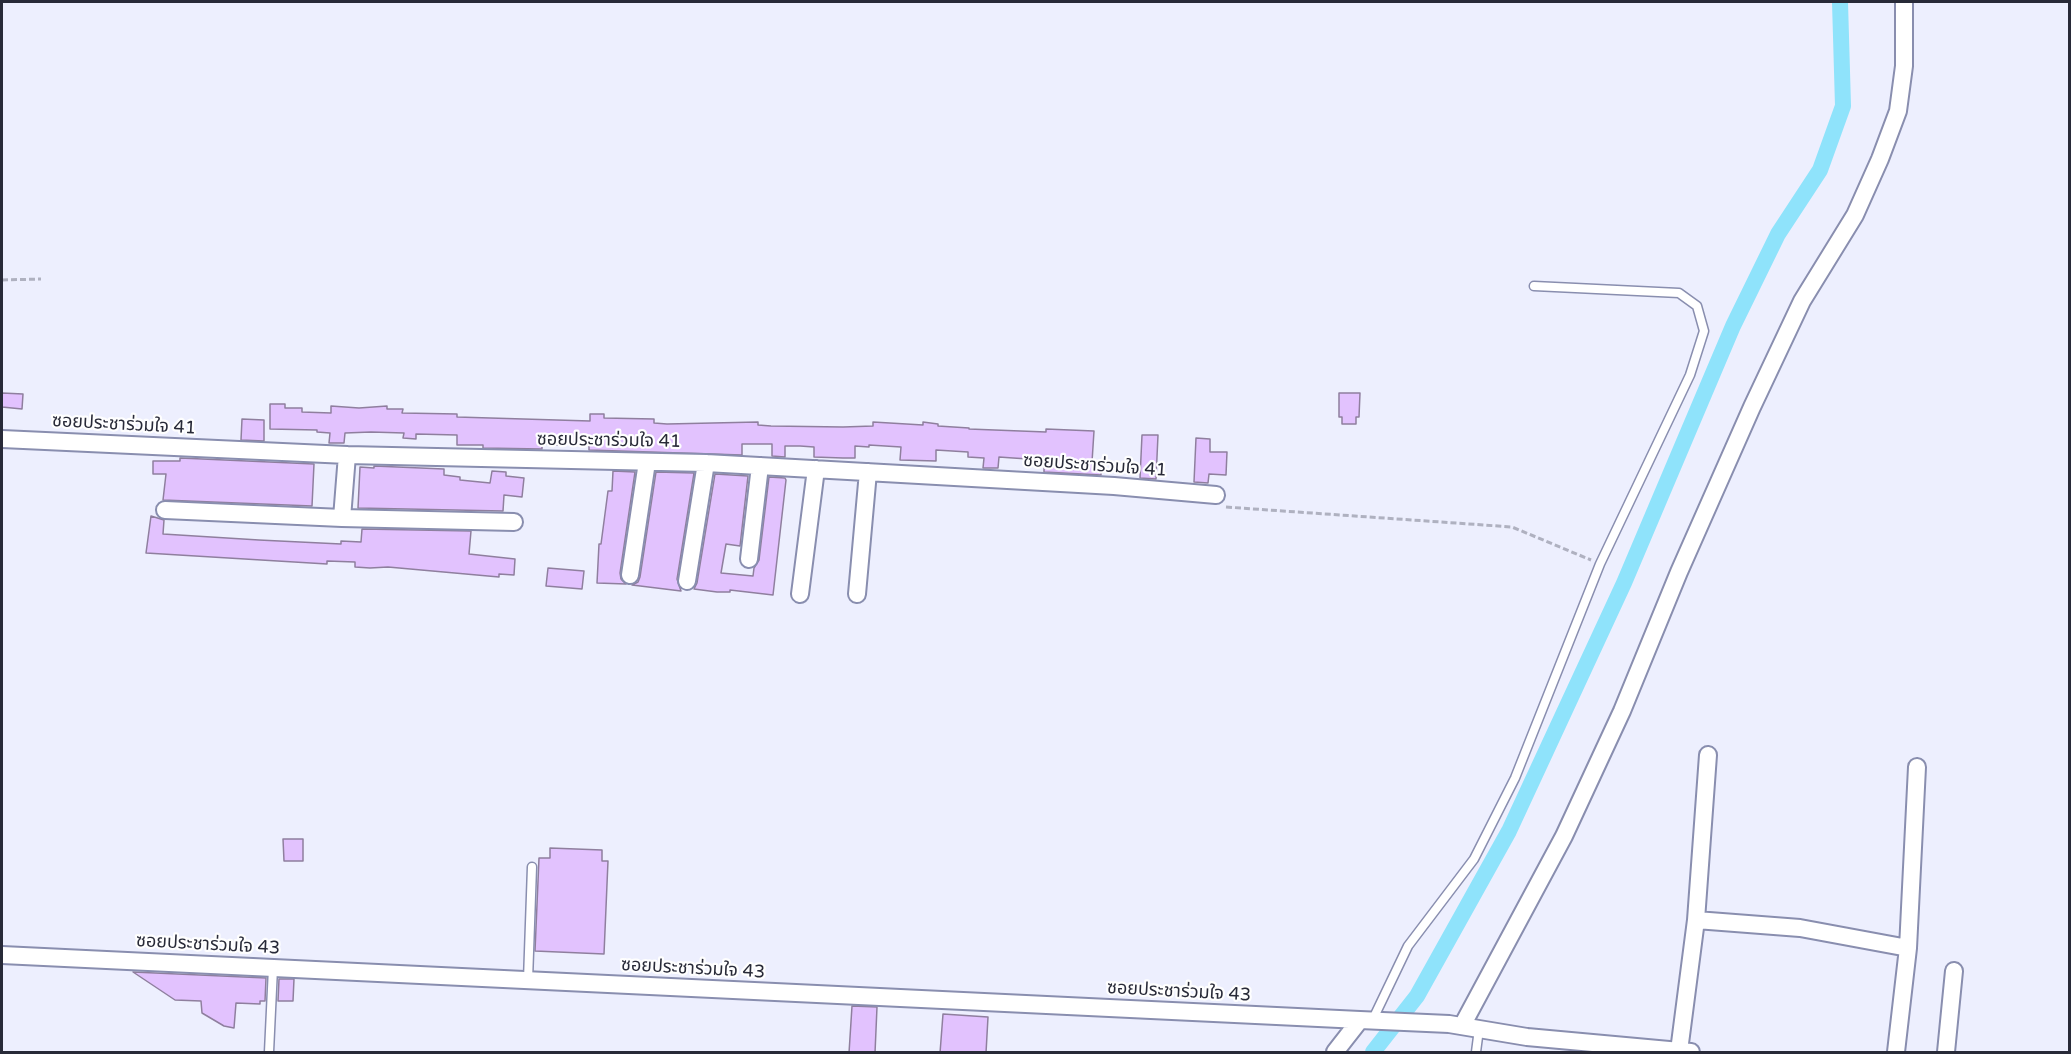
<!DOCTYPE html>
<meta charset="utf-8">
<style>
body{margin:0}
#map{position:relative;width:2071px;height:1054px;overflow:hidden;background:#edeffe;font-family:"Varela Round",sans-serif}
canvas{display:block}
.frame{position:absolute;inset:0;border:3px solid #282a38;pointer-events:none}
</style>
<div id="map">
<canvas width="2071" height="1054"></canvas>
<div class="frame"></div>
</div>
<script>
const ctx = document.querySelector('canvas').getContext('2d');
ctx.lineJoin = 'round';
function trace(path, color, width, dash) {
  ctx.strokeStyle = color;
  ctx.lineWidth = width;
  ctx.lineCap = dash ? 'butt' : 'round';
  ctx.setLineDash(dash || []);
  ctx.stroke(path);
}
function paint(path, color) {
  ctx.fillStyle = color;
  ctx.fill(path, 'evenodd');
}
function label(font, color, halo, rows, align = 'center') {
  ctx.font = font + ' "Varela Round","Noto Sans Thai",sans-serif';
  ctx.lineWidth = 4.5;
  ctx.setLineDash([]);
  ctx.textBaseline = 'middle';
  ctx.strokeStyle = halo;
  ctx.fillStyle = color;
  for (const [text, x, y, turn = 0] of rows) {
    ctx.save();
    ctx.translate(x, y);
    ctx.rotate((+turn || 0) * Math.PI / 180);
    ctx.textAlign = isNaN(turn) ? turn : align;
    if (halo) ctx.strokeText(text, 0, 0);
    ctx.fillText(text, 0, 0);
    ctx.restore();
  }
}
const canal = new Path2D(`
 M1373 1052 1417 996 1509 831 1624 583 1733 326 1778 234 1820 170 1843 106 1840 2`);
const building = new Path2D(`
 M2 393 23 394 22 409 2 407Z
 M1339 393H1360L1359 417H1356V424H1342V417H1339Z
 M270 404H285V408H302V412L331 413V406L359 408 387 406V409H403L402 413 457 414V417L590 421V414H604V418L654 419V423L667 424 758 422V425L771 426 843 427 873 426V422L923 425V422L938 424V426L969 428V429L1046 432V429L1094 431 1092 462H1101V475L1044 472V460L1013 458 999 457 998 468H983L984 458 968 457V452L936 450V461L900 460 901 447 869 445V447L855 446V458H843L814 457V447L800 446H785V457L772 456V444H742V455L589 450V442H558V445L542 444V449L483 448V445H457V435L416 434V439L403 438 404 433 371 432 345 433 344 443H329L330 433 317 432V430L270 429Z
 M242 419 264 420V441L241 440Z
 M1142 435H1158L1156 479 1140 478Z
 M1196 438 1210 439V452H1227L1226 475 1209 474 1208 483 1194 482Z
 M180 458 314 464 312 506 163 500 166 474H153V461H180Z
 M374 466 444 469V475L460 477V480L490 483 492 471 506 472V476L524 478 522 497 504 495 503 511 358 508 360 467 374 468Z
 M613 471 635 472 620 573 621 579 626 584 597 583 599 544H601L608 491H612Z
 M656 472 694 473 677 579 681 591 632 585 638 582 640 577Z
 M715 474 748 476 740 546 726 544 721 573 753 576 754 568 759 560 769 477 785 478 786 480 773 595 730 590V592H717L694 589 697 583Z
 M151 516 164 520 163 534 259 540 341 544V541L361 542 362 529 471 531 469 554 515 559 514 575 499 574V577L388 567 370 568 355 567V562L327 561V564L146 553Z
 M548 568 584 571 582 589 546 586Z
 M283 839H303V861H284Z
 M550 848 602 850V861H608L604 954 535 951 539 858H550Z
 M133 972 266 978 265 1001H260V1004L236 1003 234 1028 224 1026 202 1013 201 1001 175 1000Z
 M279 979H294L293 1001H278Z
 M852 1006 877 1007 875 1053H849Z
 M943 1014 988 1017 986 1053H940Z`);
const path = new Path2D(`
 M2 280 41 279
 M1226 507 1512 527 1591 560`);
const lane = new Path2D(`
 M528 980 532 867
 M1373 1019 1408 946 1474 859 1515 778 1600 564 1690 375 1704 331 1697 306 1679 293 1534 286
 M269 1052 273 968
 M1476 1052 1479 1029`);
const street = new Path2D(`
 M2 439 347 455 706 463 1114 486 1216 495
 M165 510 342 518 514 522
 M342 518 347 455
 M749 559 760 466
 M630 575 647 462
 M687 581 706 463
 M800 594 816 469
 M857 594 868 472
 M1696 920 1800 928 1908 948
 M2 955 1360 1020 1449 1024 1527 1037 1691 1052
 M1462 1026 1564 836 1622 711 1679 572 1752 407 1802 301 1855 215 1880 159 1898 111 1904 66V2
 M1679 1051 1696 920 1708 755
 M1335 1052 1360 1020
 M1896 1052 1908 948 1917 767
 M1946 1052 1954 971`);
const streetNames = [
 ["ซอยประชาร่วมใจ 41",124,425,3],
 ["ซอยประชาร่วมใจ 41",609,441,1],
 ["ซอยประชาร่วมใจ 41",1095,466,4],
 ["ซอยประชาร่วมใจ 43",208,945,3],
 ["ซอยประชาร่วมใจ 43",693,969,3],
 ["ซอยประชาร่วมใจ 43",1179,992,3]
];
trace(canal, '#8fe3fb', 16);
paint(building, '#e2c2fe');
trace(building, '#8f7f9e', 1.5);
trace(lane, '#898eaf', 11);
trace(street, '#898eaf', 20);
trace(path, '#afb1c0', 3, [6, 3]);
trace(lane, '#fff', 8);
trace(street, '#fff', 16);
label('18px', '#282a38', '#fefefe', streetNames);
</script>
